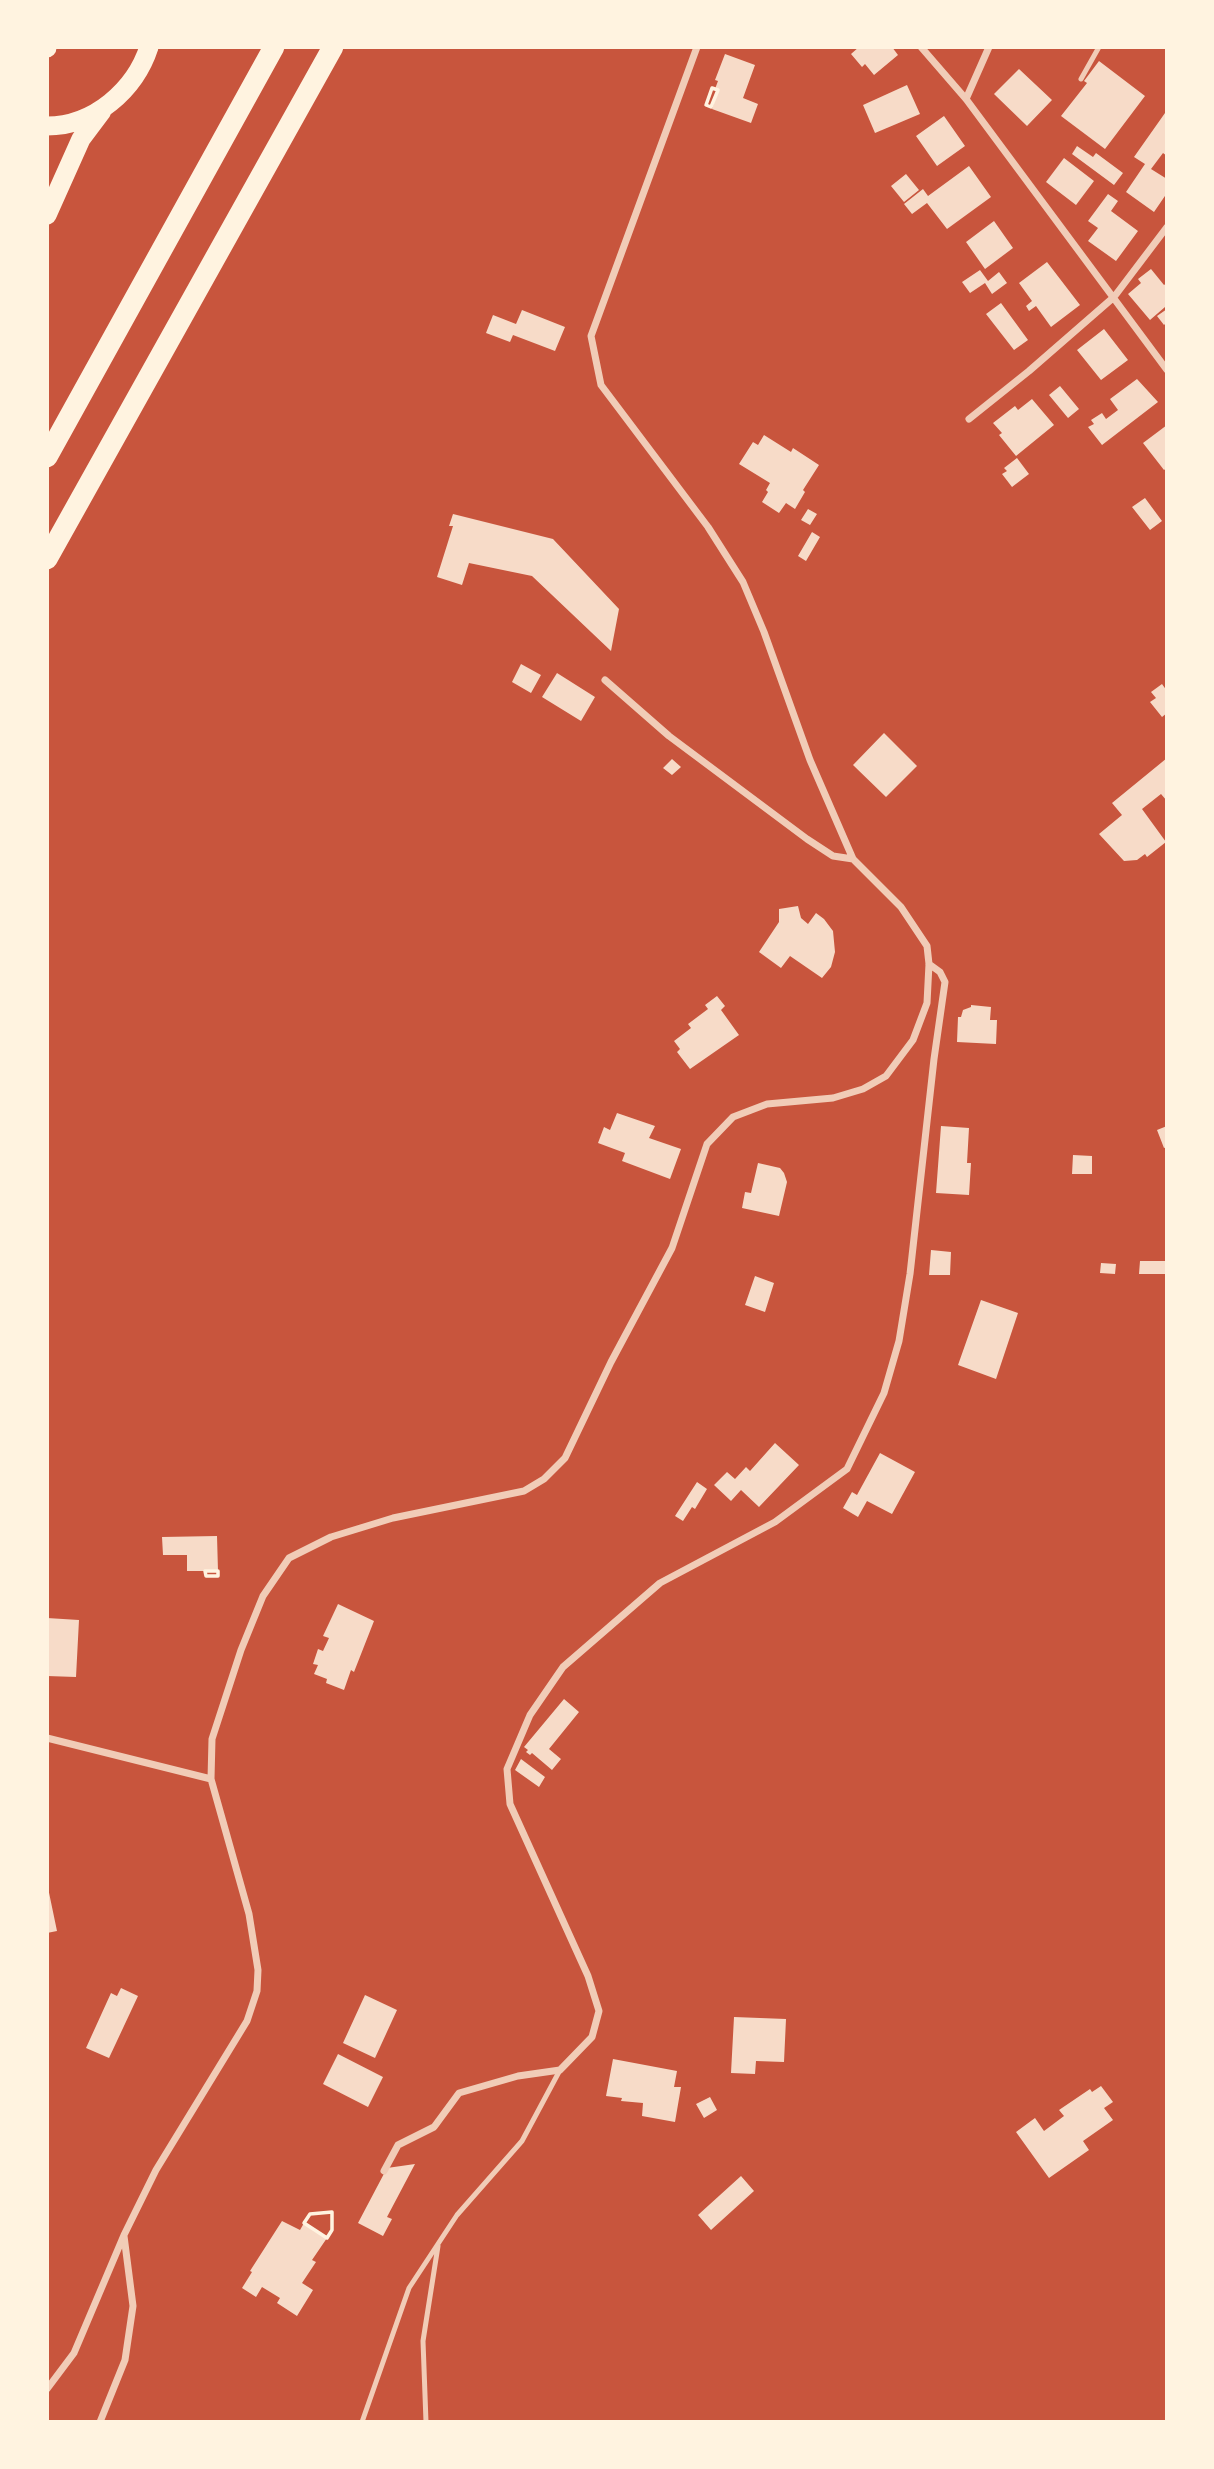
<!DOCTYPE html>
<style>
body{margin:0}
#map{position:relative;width:1214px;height:2469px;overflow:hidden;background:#c8553d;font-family:Raleway,sans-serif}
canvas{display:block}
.frame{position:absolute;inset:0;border:49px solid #fff3e0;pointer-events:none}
</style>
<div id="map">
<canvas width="1214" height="2469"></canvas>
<div class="frame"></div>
</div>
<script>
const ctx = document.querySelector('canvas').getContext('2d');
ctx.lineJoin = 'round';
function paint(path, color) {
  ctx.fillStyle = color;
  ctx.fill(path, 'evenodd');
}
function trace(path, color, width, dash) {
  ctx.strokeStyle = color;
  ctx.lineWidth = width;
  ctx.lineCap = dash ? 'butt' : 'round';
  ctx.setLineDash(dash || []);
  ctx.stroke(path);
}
const building = new Path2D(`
 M859 47H892L898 55 874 75 865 64 862 67 851 54Z
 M725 54 755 65 743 98 758 104 751 123 712 109 718 90 715 89 718 81 715 80Z
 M1099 61 1145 96 1105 149 1061 116 1087 83 1084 81Z
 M1019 69 1052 100 1027 126 994 94Z
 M907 85 920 114 875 133 863 105Z
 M1165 113 1167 156 1163 153 1151 169 1167 179V193L1154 212 1126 192 1145 164 1134 157Z
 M944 116 965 146 937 166 916 136Z
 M1077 146 1093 157 1096 153 1123 173 1114 185 1072 154Z
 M1064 158 1094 181 1076 205 1046 182Z
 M969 166 991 197 947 229 927 203 912 214 904 204 923 189 928 196Z
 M906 174 919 190 904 202 891 186Z
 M1108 194 1118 201 1111 211 1138 231 1116 261 1088 241 1098 228 1088 221Z
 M994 221 1013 248 985 269 966 242Z
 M1047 262 1080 305 1051 327 1036 306 1029 311 1026 306 1032 301 1019 283Z
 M1151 269 1164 285 1167 283V309L1165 307 1150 320 1128 294 1141 283 1138 279Z
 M980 270 988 281 999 272 1007 283 992 294 985 283 970 293 962 282Z
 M1001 303 1028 340 1014 350 986 314Z
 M1167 309V322L1164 325 1157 316Z
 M522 310 565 327 555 351 513 335 510 342 486 333 493 315 516 324Z
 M1104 329 1128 360 1101 380 1077 350Z
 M1137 379 1158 402 1102 445 1088 427 1094 424 1091 420 1102 413 1106 419 1118 410 1110 399Z
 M1060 386 1079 409 1068 418 1049 395Z
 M1032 399 1054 425 1016 456 999 435 1002 433 993 423 1015 406 1018 410Z
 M1167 425V468L1164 470 1143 443Z
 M764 435 791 452 793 448 819 465 803 490 805 492 795 509 786 503 779 513 762 502 768 492 766 490 770 483 739 464 753 442 758 445Z
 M1017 458 1029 474 1012 487 1002 474 1007 471 1004 468Z
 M1145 498 1162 521 1150 530 1132 507Z
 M808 509 817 514 810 525 801 520Z
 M453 514 553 539 619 609 611 651 532 576 469 563 462 585 437 577 453 526H449Z
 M812 532 820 537 806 561 798 556Z
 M521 664 541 675 531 693 512 682Z
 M557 673 595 697 581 721 542 697Z
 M1162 684 1167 691V713L1162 717 1150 702 1156 698 1151 692Z
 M884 733 917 766 886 797 853 765Z
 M1167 758V801L1161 794 1142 809 1166 842 1147 857 1145 854 1137 860 1124 861 1099 834 1122 815 1112 803Z
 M672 759 681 767 672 775 663 768Z
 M798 906 801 918 808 924 816 913 824 919 833 931 835 952 831 967 822 978 790 956 781 968 759 952 779 922V909Z
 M717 996 725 1006 721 1010 739 1035 690 1069 677 1052 680 1049 674 1041 691 1028 688 1024 708 1009 705 1005Z
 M971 1005 991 1007 990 1020H997L996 1044 957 1042 958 1017H961L963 1010 971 1007Z
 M617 1113 655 1126 649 1138 681 1149 670 1179 622 1161 625 1153 598 1143 604 1127 610 1130Z
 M941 1126 969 1128 967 1163H971L969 1195 936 1193Z
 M1167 1126V1147L1164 1148 1157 1130Z
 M1073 1155 1092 1156V1174H1072Z
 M758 1163 780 1168 784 1173 787 1182 779 1216 742 1208 745 1192 751 1193Z
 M931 1250 951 1252 950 1275H929Z
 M1140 1261H1166V1274H1139Z
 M1101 1263 1116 1264 1115 1274 1100 1273Z
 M755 1276 774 1283 765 1312 745 1305Z
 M981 1300 1018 1313 996 1379 958 1365Z
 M775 1443 799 1465 759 1507 741 1490 731 1501 714 1485 727 1472 735 1479 746 1467 750 1471Z
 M880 1453 915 1472 892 1514 867 1501 858 1517 843 1508 852 1492 857 1495Z
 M697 1482 707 1489 695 1509 692 1507 683 1521 675 1516Z
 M217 1536 218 1571H187V1555H163L162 1537Z
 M338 1604 374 1621 354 1672 351 1670 344 1690 326 1683 327 1679 314 1674 318 1665 313 1664 318 1649 323 1651 329 1638 323 1636Z
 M47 1618 79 1620 76 1677 47 1676Z
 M564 1699 579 1712 549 1749 561 1759 552 1770 532 1753 530 1755 526 1752 528 1750 524 1747Z
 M521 1759 545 1777 539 1787 515 1770Z
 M47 1883 57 1931 47 1933Z
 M121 1988 138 1996 109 2058 86 2048 111 1993 117 1996Z
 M365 1995 397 2010 375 2058 343 2043Z
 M734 2017 786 2019 784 2062 756 2061 755 2074 731 2073Z
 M338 2054 383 2077 368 2107 323 2084Z
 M613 2059 677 2071 674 2087H681L675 2122 642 2116 643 2103 621 2101 622 2098 606 2096Z
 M1101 2086 1113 2102 1104 2108 1113 2120 1083 2141 1089 2150 1049 2178 1016 2132 1035 2118 1044 2131 1064 2116 1059 2110 1090 2089 1092 2092Z
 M710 2097 717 2110 704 2118 696 2104Z
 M415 2164 387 2217 392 2219 383 2236 358 2223 387 2168Z
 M741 2176 754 2191 711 2230 698 2215Z
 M282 2221 300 2230 304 2223 327 2238 312 2260 316 2262 302 2283 313 2290 297 2316 277 2303 280 2298 262 2287 256 2297 242 2288 252 2272 250 2271Z`);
const path = new Path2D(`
 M712 88 718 90 711 107 706 105Z
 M205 1571H218V1576H206Z
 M332 2212V2230L327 2238 304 2223 310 2214Z`);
const service = new Path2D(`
 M1081 79 1099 47
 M362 2422 409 2288 457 2215 522 2141 560 2070
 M426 2422 423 2341 438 2246`);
const minor = new Path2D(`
 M921 47 966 99 1167 370
 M966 99 989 47
 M969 419 1029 371 1114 297 1167 227
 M605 680 669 736 807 839 833 856 853 859
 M47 1738 211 1779
 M384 2171 398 2145 434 2127 459 2093 518 2076 560 2070 592 2037 599 2011 588 1976 510 1804 507 1769 530 1715 563 1667 660 1583 775 1522 847 1469 884 1393 899 1341 910 1274 934 1059 945 982 940 972 929 964
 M47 2389 74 2353 124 2235 156 2170 247 2021 257 1991 258 1970 249 1914 211 1779 212 1739 241 1650 263 1596 289 1558 331 1537 393 1518 524 1491 544 1479 565 1458 611 1362 672 1248 707 1144 733 1117 767 1104 833 1098 863 1089 886 1076 913 1040 927 1003 929 964 927 946 901 907 853 859 810 760 764 632 743 582 708 527 601 385 591 336 697 47
 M100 2422 125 2360 133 2306 124 2236`);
const trunk = new Path2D(`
 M47 48V47
 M47 126C94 126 135 90 149 47
 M47 215 81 139 102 111`);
const motorway = new Path2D(`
 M47 457 274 47
 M47 559 333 47`);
paint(building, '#f7dbc8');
trace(path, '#fff3e0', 3.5);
trace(service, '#f1ccb7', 5);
trace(minor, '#f1ccb7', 7);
trace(trunk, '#fff3e0', 19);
trace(motorway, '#fff3e0', 21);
</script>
